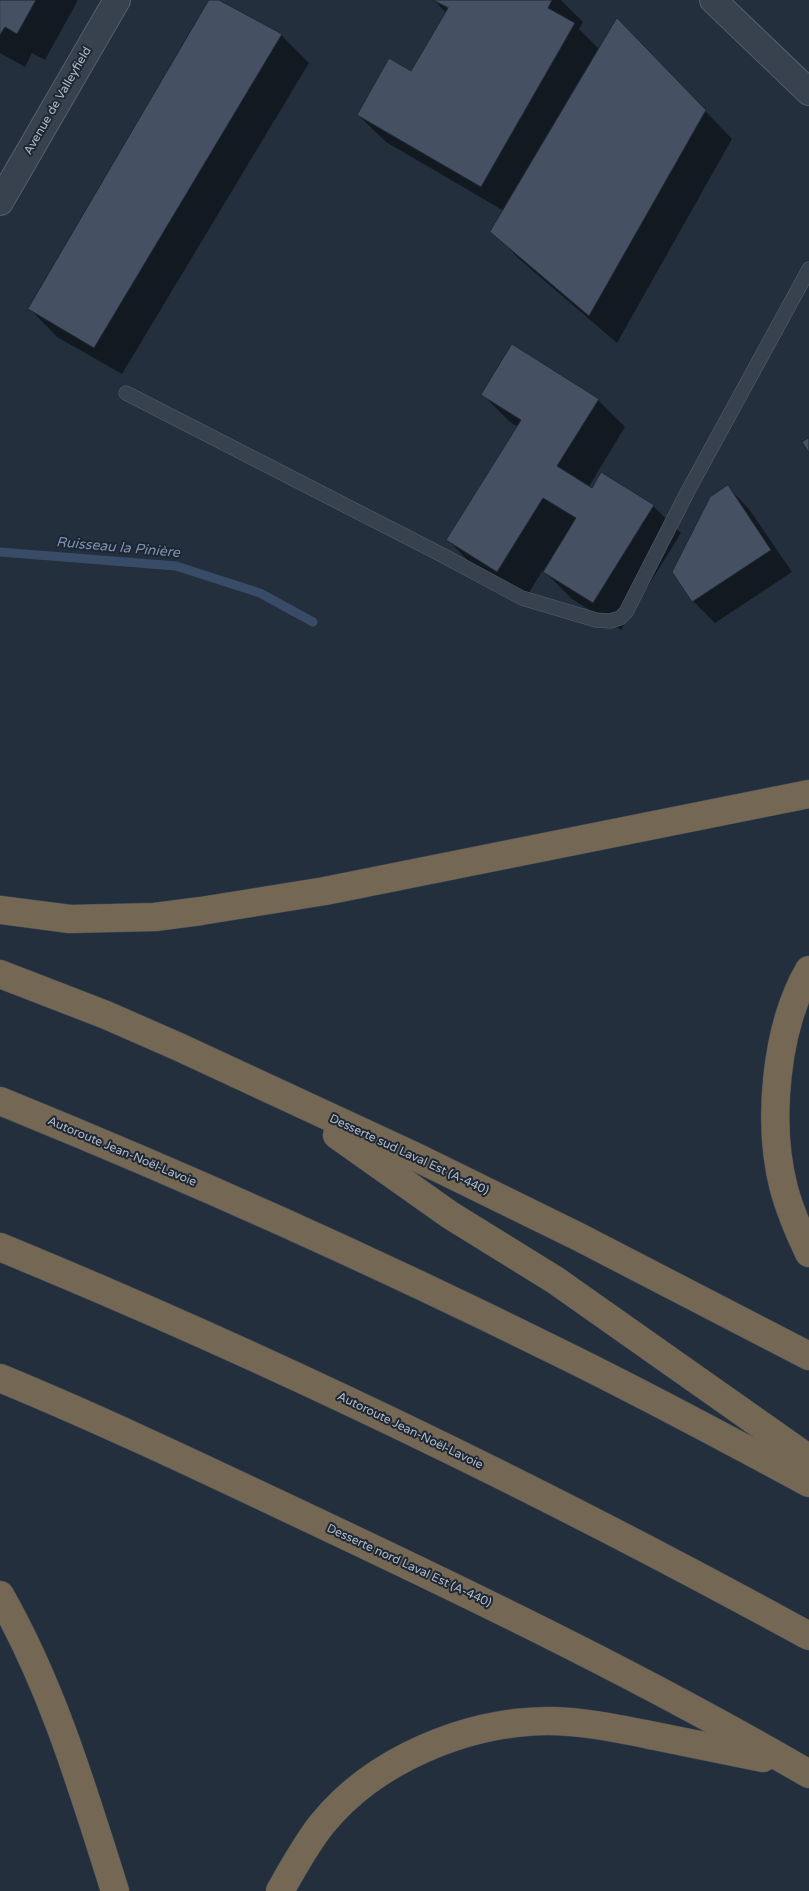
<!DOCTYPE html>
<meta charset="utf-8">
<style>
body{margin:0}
canvas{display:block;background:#242f3e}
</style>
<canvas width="809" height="1891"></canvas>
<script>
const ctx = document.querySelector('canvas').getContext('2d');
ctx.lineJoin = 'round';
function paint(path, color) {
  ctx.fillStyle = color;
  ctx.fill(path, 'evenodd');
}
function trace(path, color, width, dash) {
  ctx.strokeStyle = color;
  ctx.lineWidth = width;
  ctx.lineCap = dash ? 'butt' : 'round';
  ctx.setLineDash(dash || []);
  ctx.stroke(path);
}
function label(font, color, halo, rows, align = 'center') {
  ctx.font = font + ' "Varela Round",sans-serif';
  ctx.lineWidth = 4;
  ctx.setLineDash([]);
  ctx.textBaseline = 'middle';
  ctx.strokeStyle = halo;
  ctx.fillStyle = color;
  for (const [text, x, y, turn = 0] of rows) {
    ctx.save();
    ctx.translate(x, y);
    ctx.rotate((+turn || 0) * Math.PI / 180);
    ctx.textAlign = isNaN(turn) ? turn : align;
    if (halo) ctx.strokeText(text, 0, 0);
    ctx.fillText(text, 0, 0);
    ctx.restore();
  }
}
const shadow = new Path2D(`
 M0 0H78L45 60 32 53 25 67 0 53Z
 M210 0H216L281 35 309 63 122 374 57 337 30 309Z
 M434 0H561L583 22 579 29 599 49 644 47 732 139 617 343 519 259 492 231 504 211 386 142 358 115 412 73 446 13Z
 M483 395 598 400 625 427 588 488 653 506 681 533 621 630 572 599 543 570 525 599 475 568 448 540 518 427 510 422Z
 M728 487 749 509 792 572 715 623 693 601Z`);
const stream = new Path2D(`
 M0 552 176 566 260 593 313 622`);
const building = new Path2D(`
 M0 0H36L17 34 5 27 0 35Z
 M209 0H219L282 34 94 348 28 309Z
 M433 0H552L548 8 575 23 481 187 357 115 389 58 411 71 448 8Z
 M617 18 706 110 589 316 490 232Z
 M512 344 599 399 557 466 592 488 601 472 654 505 593 603 543 572 576 518 543 498 497 572 446 540 521 420 481 395Z
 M809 438V453L802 442Z
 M728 485 771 550 692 602 672 572 710 497Z`);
const lane = new Path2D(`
 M126 393 444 556 522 598 596 620 610 621 620 618 626 612 689 489 809 269`);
const street = new Path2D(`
 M713 0 809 92
 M0 202 117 0`);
const highway = new Path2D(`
 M0 910 70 919 155 917 201 911 325 891 809 794
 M809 970C775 1029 767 1124 784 1189 790 1211 799 1232 809 1253
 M0 974 106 1015 179 1047 416 1157 579 1237 809 1356
 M0 1101C187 1177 372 1260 554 1350 640 1392 724 1437 809 1483
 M337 1135 450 1215 555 1280 809 1459
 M0 1247C277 1361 546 1492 809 1636
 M0 1378C109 1423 215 1474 321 1524 486 1602 651 1682 809 1774
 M0 1595C53 1688 83 1790 115 1891
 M280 1891C293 1868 306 1844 322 1824 374 1760 465 1722 547 1721 583 1721 620 1729 655 1736 691 1743 727 1751 763 1758`);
const streetNames = [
 ["Avenue de Valleyfield",58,101,-60],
 ["Autoroute Jean-Noël-Lavoie",122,1152,23],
 ["Desserte sud Laval Est (A-440)",409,1155,25],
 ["Autoroute Jean-Noël-Lavoie",410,1431,26],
 ["Desserte nord Laval Est (A-440)",409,1566,25]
];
const waterNames = [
 ["Ruisseau la Pinière",118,548,5]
];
paint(shadow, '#0007');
trace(stream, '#394c67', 9);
paint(building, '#455162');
trace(building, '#1f2835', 1);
trace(lane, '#565f6c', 15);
trace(street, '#565f6c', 28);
trace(highway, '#434c59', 29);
trace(lane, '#38414e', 14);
trace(street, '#38414e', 26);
trace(highway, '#746855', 28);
label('12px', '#b4bcc9', '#1d2633', streetNames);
label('italic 14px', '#7c92b1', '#1d2633', waterNames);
</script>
